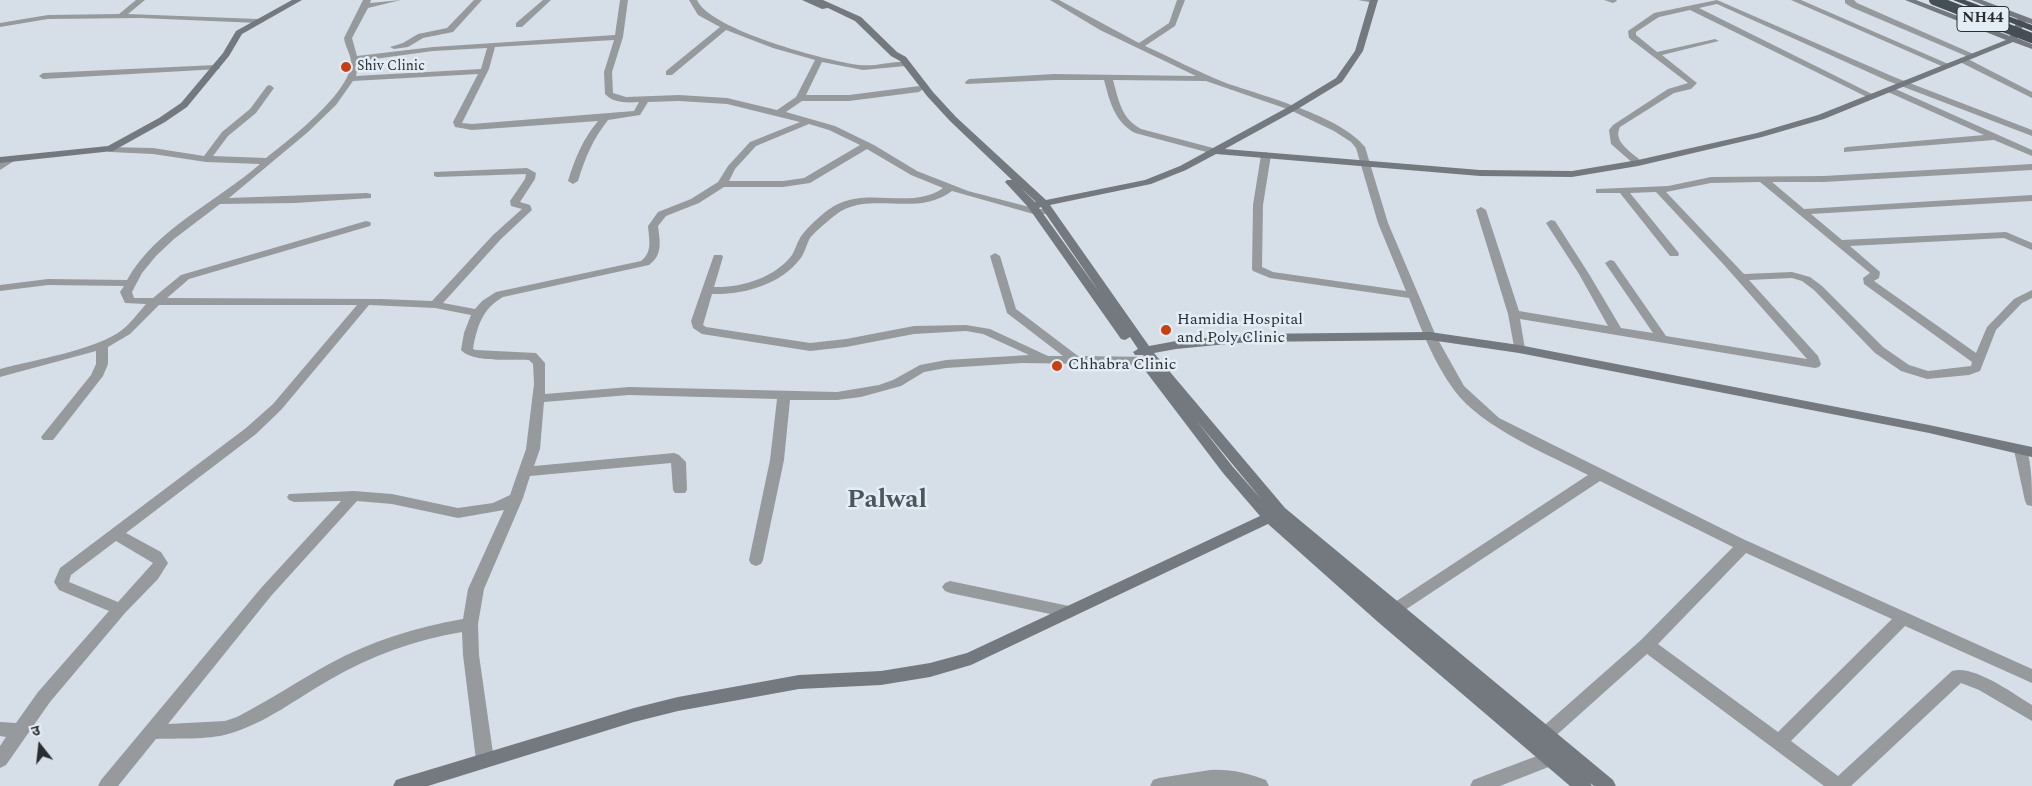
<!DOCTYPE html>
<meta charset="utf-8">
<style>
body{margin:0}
#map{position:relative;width:2032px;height:786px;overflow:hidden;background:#d6dfe8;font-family:Spectral,"Noto Sans Devanagari",serif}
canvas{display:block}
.north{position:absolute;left:15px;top:721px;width:50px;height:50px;-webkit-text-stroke:4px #e3edf5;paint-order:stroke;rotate:344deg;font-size:14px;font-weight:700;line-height:20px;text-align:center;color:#292d30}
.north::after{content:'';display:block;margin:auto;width:18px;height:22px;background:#292d30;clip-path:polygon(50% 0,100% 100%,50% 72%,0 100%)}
</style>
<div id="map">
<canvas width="2032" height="786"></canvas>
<div class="north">उ</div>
</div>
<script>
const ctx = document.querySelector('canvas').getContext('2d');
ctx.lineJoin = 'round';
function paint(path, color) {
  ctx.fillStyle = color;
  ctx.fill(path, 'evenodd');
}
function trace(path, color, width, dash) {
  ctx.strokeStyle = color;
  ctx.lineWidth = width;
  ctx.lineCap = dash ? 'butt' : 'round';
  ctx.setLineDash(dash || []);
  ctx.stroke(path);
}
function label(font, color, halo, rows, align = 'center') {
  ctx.font = font + ' Spectral,serif';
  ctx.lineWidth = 5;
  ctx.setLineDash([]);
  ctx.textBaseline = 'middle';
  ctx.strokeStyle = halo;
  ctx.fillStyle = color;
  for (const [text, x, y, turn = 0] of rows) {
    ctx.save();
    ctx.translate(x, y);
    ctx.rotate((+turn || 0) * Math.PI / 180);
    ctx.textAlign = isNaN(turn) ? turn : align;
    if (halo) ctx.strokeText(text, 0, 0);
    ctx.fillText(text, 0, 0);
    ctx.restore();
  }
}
const street = new Path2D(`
 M136 0H145L128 14 258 19 262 21 258 23 140 18 48 19 0 27V23L48 15 119 14Z
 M363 0H371L370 3 401 0 368 8 352 38 357 56 433 47 615 35 620 0H628L623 37 612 72 613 93 626 97 679 95 727 98 777 110 796 97 815 60 773 48 726 30 672 75H666V71L720 27 698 15 689 0H697C710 30 827 61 859 65 876 67 894 60 909 62L910 64 906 66 863 70 822 62 806 95H849L919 86 923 89 919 92 849 101H802L786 112 835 126 874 145 917 171 968 191 1037 209H1053V213L1037 215 952 191C919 216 878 194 845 209 836 213 816 231 810 238 806 245 805 253 800 259 780 285 743 295 712 294L703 325 706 327 810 343 846 339 914 326 966 325 990 329 1048 356H1063L1007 313 990 256 995 253 1000 256 1016 309 1078 356 1154 357 1160 361 1154 365 1022 363 946 368 924 372 901 386 861 397 837 400H790L784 460 763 560 761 564 756 566 751 564 749 560 770 460 777 399 629 395 544 402 540 449 534 466 674 453 679 455 686 462 687 490 685 493H675L673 490 671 463 530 476 523 498 484 589 478 624 479 655 494 760 491 765 485 768 479 765 476 760 463 655 462 632C416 640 372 655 331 679 297 698 265 724 228 734 209 740 176 738 156 739L118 786H98L101 780 261 588 341 501 294 502 289 500 287 497 289 494 354 491 392 494 458 508 493 503 510 495 526 449 534 384 533 364 529 360C512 359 472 363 461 350L464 333 471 315 435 308 369 305 281 410 256 434 126 533 161 552 168 563 158 579 125 613 50 702 6 765 0 768V746L6 737 0 736V722L16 723 38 692 109 611 59 590 54 582 60 568 246 428 273 404 357 305H159L130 334 108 347V364L103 376 53 440H43L41 437 91 375 96 364V351L0 377V369C33 360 96 350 122 330 131 323 138 313 146 304L125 303 120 292 124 286 48 285 0 291V285L48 279 127 280C156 228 217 202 260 164L206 162 153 154 110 152 107 151V147L153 148 204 156 222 132 250 109 267 86 270 85 274 88 256 113 228 136 213 156 266 158C289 140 348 95 351 64 352 56 345 47 344 38ZM614 40 604 72 605 94C613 103 627 103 639 102L634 111 472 124 462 123 489 69 495 47ZM487 48 481 69 356 76 359 61 433 51ZM478 74 453 122 455 127 472 130 598 121C583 139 575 158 568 181L573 184 578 181C585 158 593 139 608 120L640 115 648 102 679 101 727 104 800 122 750 142 728 166 718 182 691 199 658 212 648 226C649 239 653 252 641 261L496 292 482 301 475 309 443 303 501 239 532 210 530 205 520 202 535 179 536 173 527 168 434 172V176L437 177 526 174 525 179 510 201 511 206 522 209 493 235 432 301 381 299 167 298 189 279 370 226 371 224 370 222 366 221 181 275 153 298H134L132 292 142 273 156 256 174 239 220 204 295 203 371 198V194L367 193 229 198 308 132 336 105 353 81ZM809 124 829 130 860 145 804 178 783 181H729L735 169 756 146ZM867 149 911 175 943 188C913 210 869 187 836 205 826 210 806 228 800 238 797 243 795 250 792 255 775 278 740 288 714 287L723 257 722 255H714L691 321 693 328 702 334 810 351 846 347 914 334 966 331 983 334 1029 355 946 360 920 365 893 380 879 385 837 392 629 387 545 394V363L536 353 476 350 473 349C477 326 483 308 503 297L649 265C663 255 660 242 658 226L666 216 699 203 724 187H783L810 183ZM357 501 392 504 458 518 504 510 468 589 463 619C416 627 371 641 329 664 298 681 268 701 237 717L225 721 168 724 271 596ZM116 541 153 563 118 602 69 582 71 575Z
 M474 0H482L453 32 423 38 408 47 394 49 390 47 403 43 418 34 447 28Z
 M543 0H551L522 27H516V23Z
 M1050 0H1059L1139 43 1169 23 1177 0H1185L1175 26 1145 46C1172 58 1198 72 1226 83 1263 96 1341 116 1365 147L1388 223 1436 336 1464 386 1499 418 1743 539 2032 669V683L1905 626 1791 741 1838 776 1952 671C1973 664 2014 694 2032 705V721L1979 690 1961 683 1851 786H1824L1647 654 1551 740 1545 742 1539 740 1537 735 1539 730 1641 640 1733 547 1600 481 1399 614 1394 616 1389 614 1386 610 1389 606 1588 475C1547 454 1481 427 1454 390 1434 363 1421 329 1409 298L1270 278 1253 271 1252 269 1253 205 1261 155 1266 152 1271 155 1263 205 1262 267 1273 272 1406 291 1378 223 1356 148 1351 142 1334 131 1290 110 1206 81 1113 80C1119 101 1121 118 1141 129L1217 149 1219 151 1214 154 1135 133C1114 121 1110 102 1104 80H1054L966 84 965 82 969 79 1054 74 1196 76 1100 30ZM1746 553 1892 619 1778 732 1658 644Z
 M1358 0H1377L1378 1 1374 3Z
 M1604 0H1616L1617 1 1613 3Z
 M1717 0 1894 77 2032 130V136L1888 81 1717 4 1699 8 1876 96 1869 98 1690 10 1659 17 1636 32V35L1657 52 1715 39 1719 41 1662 55 1697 83 1691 89 1674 93 1620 127C1612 143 1634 153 1643 163L1638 166 1635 165 1611 144 1609 130 1613 125 1668 89 1688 83 1629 38 1628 31 1654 13Z
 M1791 0H1801L1953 66 1946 68Z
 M1845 0H1854L1857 3 1978 56 1971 58 1851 7 1845 3Z
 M1960 58H1966L2032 92V98L1960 62Z
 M216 65 220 67 219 69 43 79 39 76 43 73Z
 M1891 87 2032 150V156L1994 140 1844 152V148L1847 147 1984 135 1888 92V88Z
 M11 156 16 159 14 161 0 170V163Z
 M2032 164V170L1824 182H1772L1804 209 2032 195V201L1811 214 1842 240 2006 232 2032 243V250L2004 238 1850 246 1880 272 1879 278 1874 281 1976 353 1987 327 2014 299 2032 290V298L2022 303 1996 330 1980 371 1969 375 1927 379 1901 371 1875 353 1814 290 1802 281 1792 278 1749 280 1818 356 1821 364 1819 367 1815 368 1520 319 1525 349 1523 352H1515L1508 314 1476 210 1481 207 1486 210 1519 311 1608 326 1579 274 1546 223 1551 220 1555 221 1589 274 1621 328 1653 333 1605 263 1610 260 1614 261 1666 336 1807 359 1725 266 1656 192 1630 193 1678 252 1679 254 1678 256H1670L1620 193H1596V189L1668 186 1711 177 1824 176ZM1760 182 1870 273 1863 278 1864 284 1972 362 1971 366 1928 371 1909 365 1883 347 1822 286 1810 277 1792 272 1744 274 1666 192 1711 183Z
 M2021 445 2026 447C2032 464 2032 487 2032 506L2027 505 2025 501 2014 450 2016 447Z
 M950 581 1069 606 1074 608 1077 612 1074 616 1069 618 950 593 945 591 942 587 945 583Z
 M1558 748 1564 751 1567 756 1564 761 1500 786H1470L1473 780Z
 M1210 770C1231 769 1247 773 1266 780L1269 786H1150L1153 780 1159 778Z`);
const secondary = new Path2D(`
 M292 0H302L242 34 229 56 187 107 165 122 113 151 0 163V157L108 146 159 118 181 103 223 53 236 31Z
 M802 0H823L861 17 897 52 906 57 933 92 956 117 1046 200 1145 180 1180 166 1290 106 1336 78 1355 51 1370 0H1378L1363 51 1342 82 1296 110 1225 149 1480 170 1572 171 1638 160 1757 133 1818 115 2006 40 1905 0H1916L2010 36 2018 19 1971 0H1982L2032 19V24L2025 22 2017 38 2032 44V49L2013 42 1824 119 1762 137 1638 166 1572 177 1480 176 1216 154 1186 170 1151 184 1050 205 1149 346 1176 341 1248 334 1430 332 1519 345 1929 425 2032 447V457L1929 433 1519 353 1430 340 1248 342 1176 349 1154 353 1285 508 1613 780 1616 786H1594L1590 783 1592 786H1570L1378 622 1268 524 971 665 930 677 881 685 799 689 678 711 634 722 428 786H393L396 780 402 778 634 708 678 697 799 675 881 671 930 663 967 653 1260 516 1223 473 1147 373 1145 370 1147 367H1152L1143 355H1135L1133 352 1138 349 1130 337 1125 340 1121 339 1028 207 1005 182 1007 180H1012L950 121 927 96 900 61 891 56 855 21 828 8 822 9ZM1021 188 1036 202H1035ZM1041 207 1100 293 1039 208ZM1196 420 1262 500 1233 467Z`);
const highway = new Path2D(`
 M1953 0H1965L2032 25V31Z`);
const highwayBridge = new Path2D(`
 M1934 0 2032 38`);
const markers = [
 [346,67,6,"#c84012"],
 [1166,330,6,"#c84012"],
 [1057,366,6,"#c84012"]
];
const farPoinames = [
 ["Shiv Clinic",357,67]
];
const shields = [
 [1983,19,52]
];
const shieldNames = [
 ["NH44",1983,19]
];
const poiNames = [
 ["Hamidia Hospital",1177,321],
 ["and Poly Clinic",1177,339],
 ["Chhabra Clinic",1068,366]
];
const townNames = [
 ["Palwal",887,502]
];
paint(street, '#969a9d');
paint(secondary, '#73797e');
paint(highway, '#464e55');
trace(highwayBridge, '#464e55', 10);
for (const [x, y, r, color] of markers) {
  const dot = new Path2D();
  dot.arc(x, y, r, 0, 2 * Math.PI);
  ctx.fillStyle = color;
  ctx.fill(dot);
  trace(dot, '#e3edf5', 2);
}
label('14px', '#292d30', '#e3edf5', farPoinames, 'left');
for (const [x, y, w] of shields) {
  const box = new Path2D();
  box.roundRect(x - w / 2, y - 12.5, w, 25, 4);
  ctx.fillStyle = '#e3edf5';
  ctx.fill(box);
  trace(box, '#292d30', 1);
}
label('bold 15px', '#292d30', null, shieldNames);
label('16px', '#292d30', '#e3edf5', poiNames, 'left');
label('bold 26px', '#4e565d', '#e3edf5', townNames);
</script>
